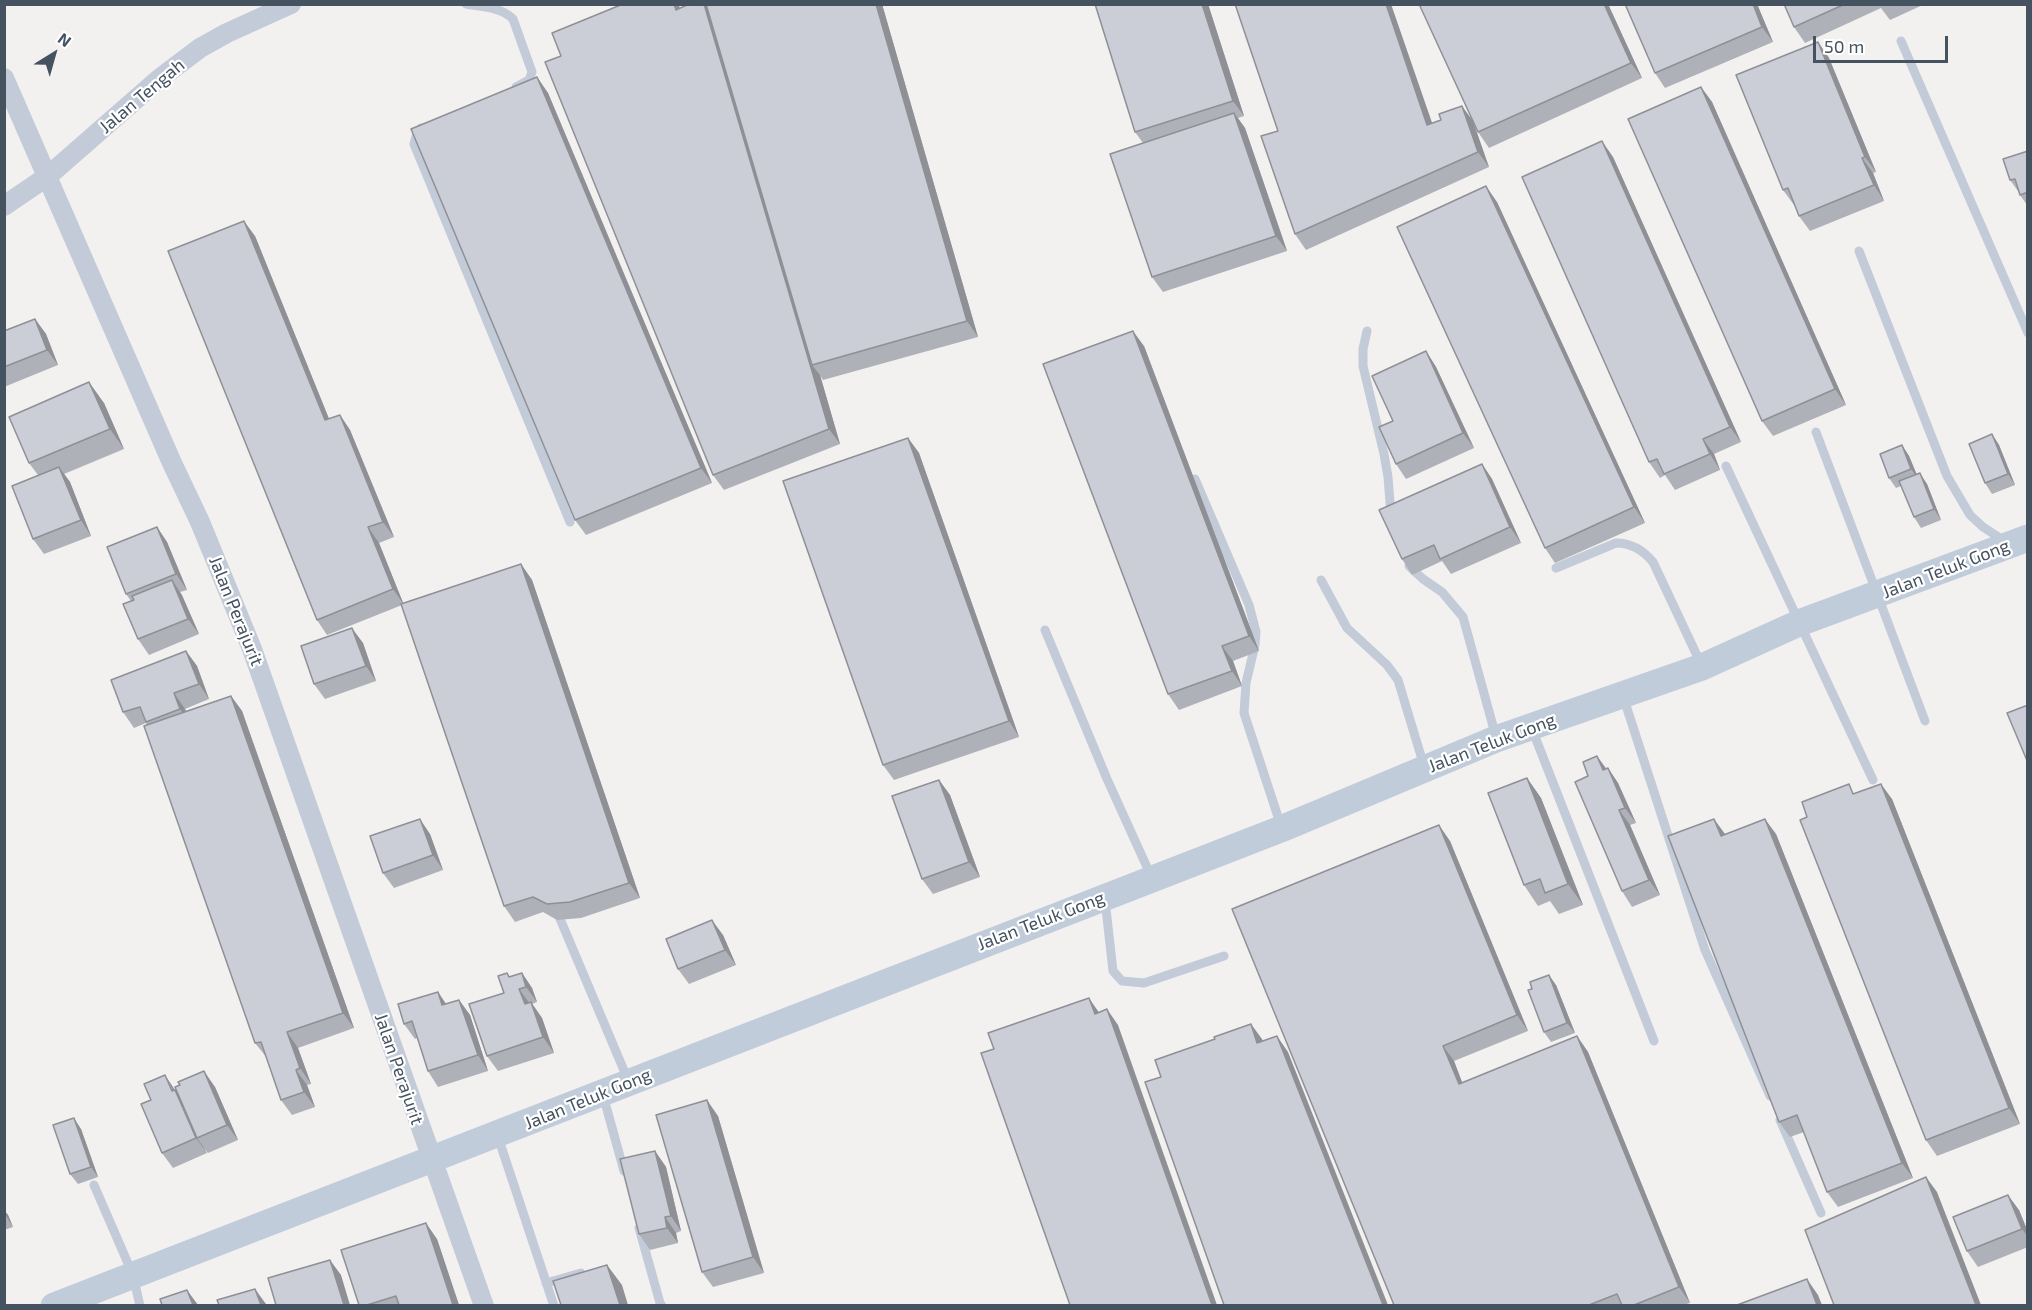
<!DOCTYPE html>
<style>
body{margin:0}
#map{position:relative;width:2032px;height:1310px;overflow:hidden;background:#f3f0f0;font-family:"Exo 2",sans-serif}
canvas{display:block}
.frame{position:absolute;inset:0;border:6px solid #455260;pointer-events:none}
.north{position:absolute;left:24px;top:24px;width:60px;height:60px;-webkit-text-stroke:4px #fff;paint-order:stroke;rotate:37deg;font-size:16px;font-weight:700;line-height:24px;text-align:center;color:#455260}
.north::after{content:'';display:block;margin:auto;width:21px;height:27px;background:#455260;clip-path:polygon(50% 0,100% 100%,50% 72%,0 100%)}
.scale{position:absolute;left:1813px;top:36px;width:135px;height:27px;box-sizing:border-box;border:3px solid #455260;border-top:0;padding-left:8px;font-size:18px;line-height:21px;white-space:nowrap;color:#455260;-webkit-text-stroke:4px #fff;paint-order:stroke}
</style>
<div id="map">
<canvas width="2032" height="1310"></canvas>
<div class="frame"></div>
<div class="north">N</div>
<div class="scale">50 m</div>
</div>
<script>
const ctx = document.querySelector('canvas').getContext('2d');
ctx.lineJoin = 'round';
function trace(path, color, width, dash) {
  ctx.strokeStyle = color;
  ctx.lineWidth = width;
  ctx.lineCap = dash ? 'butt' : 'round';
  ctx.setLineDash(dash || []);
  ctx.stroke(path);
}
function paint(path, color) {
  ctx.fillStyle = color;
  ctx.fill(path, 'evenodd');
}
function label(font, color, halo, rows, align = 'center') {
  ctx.font = font + ' "Exo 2",sans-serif';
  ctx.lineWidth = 4.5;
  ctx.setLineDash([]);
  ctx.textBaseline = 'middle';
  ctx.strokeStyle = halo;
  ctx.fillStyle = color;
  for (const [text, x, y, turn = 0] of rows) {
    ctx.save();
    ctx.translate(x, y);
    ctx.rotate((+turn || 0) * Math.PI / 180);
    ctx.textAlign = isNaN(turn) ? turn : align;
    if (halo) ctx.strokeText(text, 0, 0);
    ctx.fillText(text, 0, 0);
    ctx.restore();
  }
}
const lane = new Path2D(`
 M466 4C483 7 501 7 513 19L532 72 529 80 516 87
 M1901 41 2028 333
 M421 128 417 133 414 144 570 522
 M1859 251 1947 476 1970 515 1983 527 2006 542
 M1367 331 1363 349V366L1384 454 1388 477 1391 515
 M1816 432 1925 721
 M1726 466 1873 780
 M1195 479 1249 605 1256 632 1255 645 1246 683 1244 713 1281 826
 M1409 566 1423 579 1442 592 1463 617 1496 737
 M1556 568 1616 543C1632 543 1643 550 1653 562L1701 664
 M1321 580 1347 628 1387 665 1398 680 1424 766
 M1045 630 1107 779 1151 876
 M1623 696 1705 950 1770 1096
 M1532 729 1654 1041
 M1105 900 1113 971 1122 981 1144 983 1224 956
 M558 914 628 1080
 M603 1095 624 1171
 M1780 1120 1821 1213
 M498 1137 554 1306
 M94 1185 133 1275 140 1306
 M639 1228 660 1303 662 1306
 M546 1283 581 1273`);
const street = new Path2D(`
 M4 78 172 463 200 522 252 649 484 1306
 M4 206 48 176 159 79 200 48 227 33 291 4`);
const secondary = new Path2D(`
 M54 1306 1281 829 1496 739 1702 667 1799 623 2028 538`);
const wall = new Path2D(`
 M678 4 680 8 882 4 978 337 823 380 820 375 840 444 724 490 713 475Z
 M1095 4H1208L1244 116 1238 118 1245 128 1287 251 1163 292 1152 277 1143 143 1135 132Z
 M1608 4 1642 78 1489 148 1478 132Z
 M1757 4 1773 42 1665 88 1655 73Z
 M1784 4H1925L1890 20 1881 8 1805 43 1794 27Z
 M1818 42 1829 58 1876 172 1873 173 1884 201 1810 231 1799 216 1795 205H1794L1783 190Z
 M537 77 548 93 712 483 586 535 575 520Z
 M1701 87 1712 102 1846 405 1773 436 1762 421Z
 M1462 106 1489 167 1306 250 1295 234 1432 123 1441 120Z
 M2028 151V205H2027L2020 195 2018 191 2010 180Z
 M1613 157 1741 442 1714 454 1720 470 1675 490 1665 475 1660 478 1649 462Z
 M1497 202 1645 523 1555 563 1545 548Z
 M255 236 329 419 340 415 350 430 394 537 379 543 403 603 521 564 532 580 640 898 581 918 557 920 543 912 515 922 504 906 402 605 327 635 317 620Z
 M35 319 46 334 58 365 4 387V331Z
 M1144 346 1259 651 1233 661 1242 686 1179 710 1168 694Z
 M1426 351 1436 367 1474 448 1406 479 1396 464 1393 421Z
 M104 403 124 449 64 474 70 482 91 536 44 554 33 539 38 475 29 463Z
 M1992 434 1999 445 2015 485 1992 494 1985 483Z
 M908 438 919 453 1019 737 894 780 883 765Z
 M1902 445 1909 456 1917 475 1927 484 1941 520 1921 528 1914 517 1901 486 1896 488 1889 478Z
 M1482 464 1492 479 1521 543 1451 574 1442 561 1412 575 1402 559Z
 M157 527 167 542 187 590 180 592 199 634 149 655 138 639 131 601 126 594Z
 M363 643 376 681 325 699 314 684Z
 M186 651 197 666 209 699 185 709 186 711 231 696 242 711 354 1028 298 1048 311 1084 307 1085 315 1107 292 1115 281 1100 267 1058 255 1043 147 725 146 723 134 728 123 712Z
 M1597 756 1606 768H1608L1618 783 1636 823 1630 825 1660 895 1632 907 1622 891 1588 776Z
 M1527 778 1541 798 1583 905 1559 914 1550 901 1538 906 1524 885Z
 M939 780 950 795 980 877 933 894 922 879Z
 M1856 793 1892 799 2020 1124 1937 1156 1926 1140 1807 817Z
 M430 834 443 870 394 888 383 873Z
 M1776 834 1913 1178 1838 1207 1827 1192 1804 1132 1790 1137 1779 1122 1725 835Z
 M1450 841 1528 1031 1454 1061 1462 1083 1577 1036 1588 1052 1690 1303 1683 1305H1394Z
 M723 935 736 965 689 984 678 969Z
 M507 973 510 977 522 973 532 988 537 1002 532 1004 542 1018 554 1053 498 1071 487 1056 504 993Z
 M1556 985 1575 1033 1551 1042 1544 1032Z
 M438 992 446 1004 459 1000 470 1015 488 1071 438 1087 428 1071 417 1038 415 1039 404 1024Z
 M215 1087 238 1140 208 1153 204 1148 207 1153 173 1168 162 1153 179 1095Z
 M718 1116 764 1273 713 1287 702 1272Z
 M81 1129 98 1177 78 1184 70 1174Z
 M655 1151 666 1167 681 1231 676 1233 678 1243 650 1250 639 1234Z
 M4 1210 8 1215 13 1227 4 1230Z
 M2019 1210 2028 1232V1247L1978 1267 1967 1251Z
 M437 1239 459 1305H359Z`);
const shadedWall = new Path2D(`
 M674 4H678L687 25 676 10Z
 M704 4H706L812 365 820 375 840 444 829 429Z
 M876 4H882L978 337 967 321Z
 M1202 4H1208L1244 116 1233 101Z
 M1386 4H1391L1438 140 1427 125Z
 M1604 4H1608L1642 78 1631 63Z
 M1753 4H1757L1773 42 1762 27Z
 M1818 42 1829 58 1876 172 1865 157Z
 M537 77 548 93 712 483 701 468Z
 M1701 87 1712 102 1846 405 1835 389Z
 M1462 106 1473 121 1489 167 1478 152Z
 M1234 113 1245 128 1287 251 1276 236Z
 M1602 141 1613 157 1741 442 1730 427Z
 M1862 158 1873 173 1884 201 1874 185Z
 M1486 186 1497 202 1645 523 1634 507Z
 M244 221 255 236 336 436 325 420Z
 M35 319 46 334 58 365 47 350Z
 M1133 331 1144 346 1259 651 1249 636Z
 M1426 351 1436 367 1474 448 1463 433Z
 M89 382 104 403 124 449 110 429Z
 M340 415 350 430 394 537 383 522Z
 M1992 434 1999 445 2015 485 2008 474Z
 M908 438 919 453 1019 737 1009 721Z
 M1703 439 1714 454 1720 470 1710 454Z
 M1902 445 1909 456 1919 480 1911 469Z
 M1482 464 1492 479 1521 543 1510 527Z
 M59 467 70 482 91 536 81 520Z
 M1920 473 1927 484 1941 520 1934 509Z
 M157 527 167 542 187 590 176 574Z
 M368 527 379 543 404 605 393 589Z
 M521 564 532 580 640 898 629 883Z
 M172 580 182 595 199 634 188 619Z
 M352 628 363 643 376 681 366 666Z
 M1222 646 1233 661 1242 686 1232 671Z
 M186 651 197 666 209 699 199 684Z
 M174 693 185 709 191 725 180 709Z
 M231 696 242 711 354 1028 343 1013Z
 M1597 756 1608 772 1603 770Z
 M1608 768 1618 783 1636 823 1625 808Z
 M1527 778 1541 798 1583 905 1568 884Z
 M939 780 950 795 980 877 969 862Z
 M1881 784 1892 799 2020 1124 2009 1108Z
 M1619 810 1630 825 1660 895 1649 880Z
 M420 819 430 834 443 870 433 855Z
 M1714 819 1725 834 1731 852 1721 836Z
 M1765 819 1776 834 1913 1178 1902 1163Z
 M1439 825 1450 841 1528 1031 1517 1015Z
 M712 920 723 935 736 965 725 950Z
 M522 973 532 988 537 1002 526 987Z
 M1549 975 1556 985 1575 1033 1567 1023Z
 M519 989 530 1004H525Z
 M438 992 448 1007 442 1005Z
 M1089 998 1100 1014H1095Z
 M459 1000 470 1015 488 1071 478 1055Z
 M531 1002 542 1018 554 1053 543 1037Z
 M1107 1009 1118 1025 1217 1305H1212Z
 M1251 1024 1262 1039 1268 1058 1257 1043Z
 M287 1032 298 1048 311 1084 300 1068Z
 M1277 1036 1288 1052 1388 1305H1383Z
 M1577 1036 1588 1052 1690 1303 1679 1287Z
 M1443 1046 1454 1061 1469 1100 1459 1084Z
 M296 1070 307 1085 315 1107 304 1092Z
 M204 1071 215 1087 238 1140 227 1125Z
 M165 1075 185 1105 197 1138 204 1148 207 1153 196 1138Z
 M707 1100 718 1116 764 1273 753 1257Z
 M74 1118 81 1129 98 1177 91 1167Z
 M655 1151 666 1167 681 1231 671 1216Z
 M1926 1177 1937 1192 1981 1305H1976Z
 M2008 1195 2019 1210 2028 1232V1237L2022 1229Z
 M4 1210 8 1215 13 1227 6 1216Z
 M665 1217 676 1233 678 1243 667 1228Z
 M426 1223 437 1239 459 1305H453Z
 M330 1260 341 1275 350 1305H344Z
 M607 1265 622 1285 628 1305H620Z
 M1807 1279 1818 1295 1822 1305H1817Z
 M255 1289 266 1304 267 1305H261Z
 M187 1290 198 1305H193Z`);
const building = new Path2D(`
 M623 4H674L676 10 689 4H704L829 429 713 475 545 62 561 56 552 33Z
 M706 4H876L967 321 812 365Z
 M1095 4H1202L1233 101 1135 132Z
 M1235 4H1386L1427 125 1441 120 1439 114 1462 106 1478 152 1295 234 1261 136 1278 131Z
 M1419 4H1604L1631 63 1478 132Z
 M1625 4H1753L1762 27 1655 73Z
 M1784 4H1845L1794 27Z
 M1818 42 1865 157 1862 158 1874 185 1799 216 1788 188 1783 190 1736 75Z
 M537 77 701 468 575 520 411 129Z
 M1701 87 1835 389 1762 421 1628 119Z
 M1234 113 1276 236 1152 277 1110 154Z
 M1602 141 1730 427 1703 439 1710 454 1664 474 1657 459 1649 462 1522 177Z
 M2028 151V192L2020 195 2015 179 2010 180 2003 159Z
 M1486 186 1634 507 1545 548 1397 227Z
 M244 221 325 420 340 415 383 522 368 527 393 589 317 620 168 251Z
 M35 319 47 350 4 367V331Z
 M1133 331 1249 636 1222 646 1232 671 1168 694 1043 364Z
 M1426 351 1463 433 1396 464 1379 427 1393 421 1372 376Z
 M89 382 110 429 29 463 9 417Z
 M1992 434 2008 474 1985 483 1969 444Z
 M908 438 1009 721 883 765 783 481Z
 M1902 445 1911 469 1889 478 1880 454Z
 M1482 464 1510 527 1440 559 1434 545 1402 559 1379 510Z
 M59 467 81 520 33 539 12 486Z
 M1920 473 1934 509 1914 517 1899 481Z
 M157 527 176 574 126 594 107 547Z
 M521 564 629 883 570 902 547 904 533 897 504 906 401 604Z
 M172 580 188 619 138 639 123 604 134 600 132 596Z
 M352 628 366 666 314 684 301 646Z
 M186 651 199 684 174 693 180 709 146 722 140 707 123 712 111 680Z
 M231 696 343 1013 287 1032 300 1068 296 1070 304 1092 281 1100 261 1042 255 1043 144 726Z
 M2028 705V763L2007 713Z
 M1597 756 1603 770 1608 768 1625 808 1619 810 1649 880 1622 891 1575 782 1588 776 1583 762Z
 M1527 778 1568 884 1545 893 1540 879 1524 885 1488 793Z
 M939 780 969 862 922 879 892 796Z
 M1849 784 1853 794 1881 784 2009 1108 1926 1140 1800 820 1807 817 1802 802Z
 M420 819 433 855 383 873 370 836Z
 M1714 819 1721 836 1765 819 1902 1163 1827 1192 1797 1115 1779 1122 1668 836Z
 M1439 825 1517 1015 1443 1046 1459 1084 1577 1036 1679 1287 1634 1305H1622L1617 1294 1589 1305H1394L1232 909Z
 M712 920 725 950 678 969 666 939Z
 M507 973 509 977 522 973 526 987 519 989 525 1004 531 1002 543 1037 487 1056 469 1004 504 993 498 976Z
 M1549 975 1567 1023 1544 1032 1528 990 1532 989 1530 982Z
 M438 992 442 1005 459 1000 478 1055 428 1071 412 1021 404 1024 398 1004Z
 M1089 998 1095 1014 1107 1009 1212 1305H1070L981 1053 994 1049 988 1033Z
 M1251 1024 1257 1043 1277 1036 1383 1305H1224L1145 1082 1161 1077 1155 1060 1215 1039 1214 1037Z
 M204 1071 227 1125 197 1138 175 1087 180 1085 178 1082Z
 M165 1075 172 1091 175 1090 196 1138 162 1153 141 1104 151 1100 144 1084Z
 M707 1100 753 1257 702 1272 656 1115Z
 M74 1118 91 1167 70 1174 53 1125Z
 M655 1151 671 1216 665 1217 667 1228 639 1234 620 1159Z
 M1926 1177 1976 1305H1834L1805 1230Z
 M2008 1195 2022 1229 1967 1251 1953 1217Z
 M426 1223 453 1305H399L396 1296 367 1305H359L341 1250Z
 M330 1260 344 1305H276L268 1278Z
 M607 1265 620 1305H561L553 1281Z
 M1807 1279 1817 1305H1737Z
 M255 1289 261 1305H219L217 1300Z
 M187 1290 193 1305H162L160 1299Z`);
const streetNames = [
 ["Jalan Tengah",142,96,-40],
 ["Jalan Teluk Gong",1946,569,-21],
 ["Jalan Perajurit",236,611,68],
 ["Jalan Teluk Gong",1492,743,-21],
 ["Jalan Teluk Gong",1041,921,-21],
 ["Jalan Perajurit",399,1069,71],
 ["Jalan Teluk Gong",588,1099,-22]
];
trace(lane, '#c2cbd7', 9);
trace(street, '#c2cbd7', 20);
trace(secondary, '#c1ccdb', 27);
paint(wall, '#afb1b8');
paint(shadedWall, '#8e9096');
paint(building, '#cbced6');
trace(building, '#8e9096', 1.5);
label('18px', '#455260', '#fff', streetNames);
</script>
